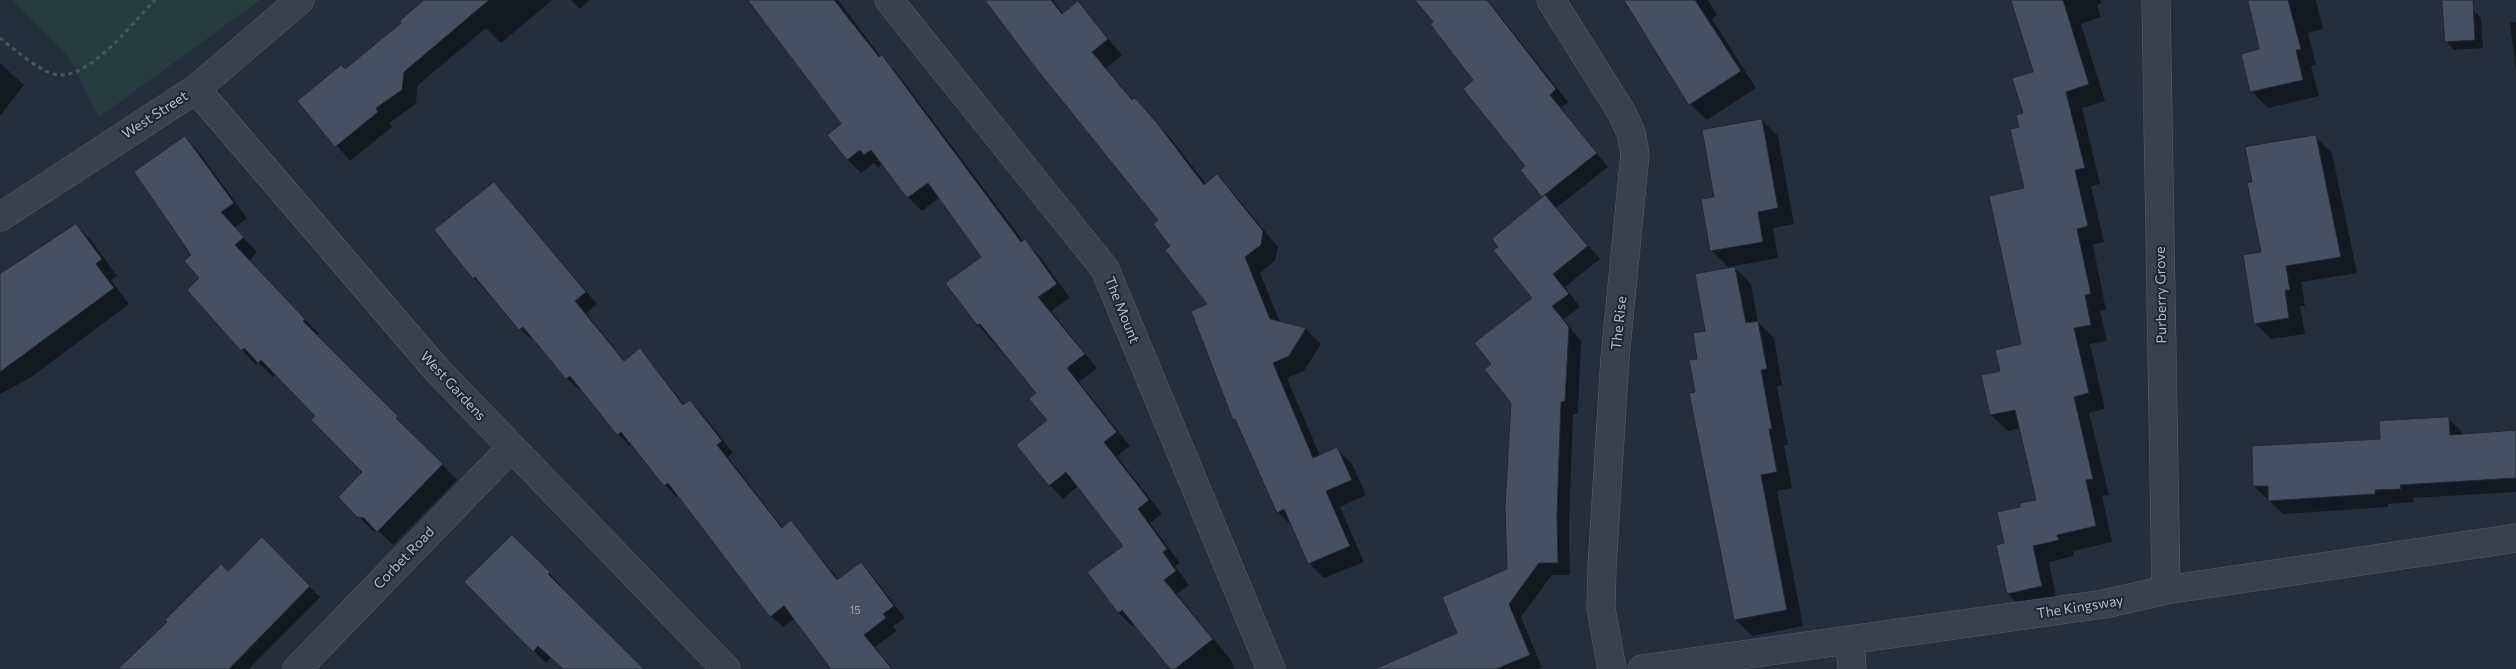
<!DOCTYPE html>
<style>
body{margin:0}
canvas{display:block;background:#242f3e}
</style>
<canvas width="2516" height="669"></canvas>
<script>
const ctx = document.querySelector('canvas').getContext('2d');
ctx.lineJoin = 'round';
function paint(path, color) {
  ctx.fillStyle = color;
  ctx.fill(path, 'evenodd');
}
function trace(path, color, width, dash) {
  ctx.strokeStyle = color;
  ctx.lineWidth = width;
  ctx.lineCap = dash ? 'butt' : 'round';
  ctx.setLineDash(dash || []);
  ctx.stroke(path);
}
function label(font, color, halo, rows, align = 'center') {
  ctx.font = font + ' Commissioner,sans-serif';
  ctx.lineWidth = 4;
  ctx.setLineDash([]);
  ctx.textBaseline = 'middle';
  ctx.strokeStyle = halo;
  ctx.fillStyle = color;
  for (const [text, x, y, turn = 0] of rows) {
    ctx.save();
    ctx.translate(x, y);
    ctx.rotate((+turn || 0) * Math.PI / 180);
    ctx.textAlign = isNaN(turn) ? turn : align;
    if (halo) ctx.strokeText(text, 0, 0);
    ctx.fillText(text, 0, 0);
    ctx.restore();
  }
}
const green = new Path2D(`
 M12 0H260L99 117 69 57Z`);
const shadow = new Path2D(`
 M426 0H552L501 43 486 28 417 86 416 104 389 123 392 127 350 161 299 101 345 71 403 23Z
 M571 0H590L580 9Z
 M749 0H838L881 57 895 70 1024 242 1038 254 1070 298 1051 311 1097 368 1079 382 1130 446 1117 456 1162 514 1150 523 1180 563 1175 566 1189 585 1177 594 1231 660 1235 669H1171L1135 624 1132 626 1119 613 1089 572 1125 546 1078 486 1063 499 1050 485 1049 421 1038 394 978 325 947 283 983 257 940 197 922 211 908 197 883 164 878 168 874 163 861 173 847 159 842 125Z
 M986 0H1053L1064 14 1078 3 1122 55 1106 68 1133 100 1135 99 1150 114 1172 140 1206 184 1217 176 1232 191 1278 247 1275 261 1260 273 1280 322 1306 329 1321 344 1304 371 1287 378 1320 456 1337 449 1352 464 1366 495 1340 507 1364 562 1324 578 1309 563 1293 527 1278 512 1238 423 1234 419 1192 312 1209 305 1172 246 1160 220Z
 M1417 0H1488L1568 102 1561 108 1608 167 1556 208 1600 259 1565 287 1580 307 1564 319 1581 341 1578 414H1573L1569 529 1570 575H1552L1521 617 1542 668 1538 669H1396L1459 634 1508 570 1512 403 1493 365 1534 299 1500 247 1544 198 1522 170 1527 166 1475 80Z
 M1625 0H1708L1717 15 1712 19 1756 88 1707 120 1690 104Z
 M2012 0H2100L2102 3 2097 5 2101 17 2081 24 2105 101 2082 108 2100 184 2091 186 2104 242 2093 245 2106 310 2100 311 2107 341 2090 344 2105 409 2089 413 2109 495 2102 496 2112 542 2073 551 2074 556 2049 562 2057 602 2024 610 2008 594 2006 544 2022 508 2038 500 2021 428 2008 431 1991 415 1983 376 2001 372 2022 345 2025 189 2021 128 2035 73Z
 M2249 0H2316L2323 29 2308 33 2316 65 2311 66 2319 96 2268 108 2252 92 2243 54 2261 50Z
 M2473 10 2481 18 2483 48 2454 50 2446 41Z
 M2516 22V72L2510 23Z
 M0 63 24 85 0 116Z
 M1762 120 1778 136 1794 224 1773 228 1778 258 1728 267 1711 250 1716 198Z
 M185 137 199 152 247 218 234 228 257 252 249 261 319 334 317 336 457 480 393 545 380 532 373 531 339 497 363 472 317 416 276 374 273 377 258 362 256 365 213 320 215 318 193 255Z
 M2316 137 2332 153 2357 273 2301 282 2305 306H2300L2305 334 2271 339 2255 323 2262 253 2253 183Z
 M494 184 597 304 586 313 625 361 640 350 685 405 690 401 702 413 733 453 728 457 783 528 791 522 839 580 861 563 872 575 905 618 893 626 897 631 875 647 893 669H834L794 619 783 627 771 616 679 495 676 497 665 485 632 444 630 446 618 434 582 388 579 390 567 378 534 338 532 340 520 329 474 278Z
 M76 225 92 241 117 276 111 280 129 304 30 378 0 394V277Z
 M1735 268 1751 284 1758 322 1774 338 1782 385 1777 386 1788 445H1784L1792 488 1777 491 1803 626 1752 636 1736 620 1690 394 1697 393 1699 360 1707 332Z
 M2448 418 2462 432V436L2516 432V492L2413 498 2414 502 2388 504V507L2283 514 2254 486Z
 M512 536 561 585 559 587 643 669H564L551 657 546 663 466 582Z
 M262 539 320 597 249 669H132Z`);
const building = new Path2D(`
 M424 0H489L404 72 402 90 376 108 378 112 335 147 297 101 341 65 345 69 401 23 400 21Z
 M748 0H834L879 57 882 55 1021 242 1025 239 1057 284 1038 297 1085 354 1067 368 1117 432 1104 442 1149 500 1138 509 1167 549 1163 552 1176 571 1164 580 1213 639 1175 669H1170L1122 610 1118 613 1087 572 1123 546 1066 472 1049 486 1016 445 1047 420 1029 399 1036 393 980 324 977 325 945 283 981 257 928 183 907 198 871 150 864 155 860 150 847 160 827 135 841 124Z
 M985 0H1051L1062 14 1078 1 1108 39 1092 52 1132 100 1135 98 1157 123 1204 185 1217 174 1263 231 1261 245 1245 257 1270 319 1306 328 1289 356 1273 363 1313 458 1337 447 1352 480 1326 491 1350 546 1308 564 1284 509 1277 513 1235 419 1233 420 1191 311 1207 304 1165 250 1170 246 1153 224 1158 220 1035 67Z
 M1415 0H1487L1556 89 1550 95 1597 153 1542 197 1520 170 1525 166 1463 89 1473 80 1430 24 1433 22Z
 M1624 0H1695L1741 71 1689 105Z
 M2011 0H2063L2089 84 2066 92 2085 168 2075 170 2088 226 2077 229 2091 294 2085 295 2091 325 2074 328 2089 393 2074 397 2093 479 2086 480 2096 526 2057 535 2059 540 2033 546 2042 586 2007 594 1996 545 2004 543 1997 512 2020 507V503L2036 500 2015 410 1990 415 1981 375 2000 371 1995 350 2021 344 1989 196 2024 188 2010 129 2019 127 2016 115 2023 113 2012 78 2033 72Z
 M2248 0H2288L2301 49 2296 50 2303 80 2250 92 2241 54 2259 49Z
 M2442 0H2473L2475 40 2445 42Z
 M1762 119 1778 208 1758 212 1763 242 1710 251 1701 199 1714 197 1702 130Z
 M2316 135 2341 257 2286 266 2290 290H2285L2289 318 2254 324 2243 255 2261 252 2247 183 2252 182 2245 147Z
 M185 136 234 203 221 212 244 237 235 245 305 319 303 321 398 416 396 418 443 464 377 532 364 518 357 517 338 497 362 472 311 420 315 416 261 360 258 363 244 348 241 351 187 290 199 278 184 261 191 255 134 172Z
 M494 182 586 292 575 301 624 361 640 348 683 405 690 400 722 441 717 445 782 528 791 520 837 580 861 562 894 606 883 614 886 618 864 635 892 669H831L784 606 770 617 668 483 664 486 621 432 617 435 570 376 566 379 523 327 519 330 475 277 473 279 434 230Z
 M1545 195 1588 246 1553 274 1569 294 1552 306 1569 327 1565 401 1561 402 1557 515 1558 563H1539L1509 604 1530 655 1496 669H1375L1457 633 1442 597 1507 569 1505 506 1511 403 1484 369 1491 364 1474 343 1532 298 1493 250 1498 247 1492 239Z
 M76 224 102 259 96 264 114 288 0 372V274Z
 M1735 267 1746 323 1758 321 1767 369 1761 370 1772 429H1769L1777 472 1761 475 1787 610 1734 620 1689 393 1695 392 1689 360 1697 359 1693 333 1705 331 1695 274Z
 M2449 417 2450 435 2516 430V478L2400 485 2401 489 2375 490V494L2268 501V486H2253L2252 446 2380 439 2379 421Z
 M512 535 550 572 548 574 644 669H563L538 646 533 652 464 582Z
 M262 537 310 586 229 669H118L167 622 165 620 221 564 228 571Z`);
const path = new Path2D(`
 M0 38C14 49 42 74 59 75 92 77 133 22 155 0`);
const minor = new Path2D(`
 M889 0 1105 269 1271 669
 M1551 0 1622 113 1631 133 1635 154 1615 358 1602 567 1601 608 1612 669
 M2156 0 2166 590
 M196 89 437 370 726 669
 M0 217 196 89 300 0
 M1850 642 1852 669
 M297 669 511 448
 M1642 669 2104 604 2166 590 2516 538`);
const numberNames = [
 ["15",855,610]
];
const streetNames = [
 ["West Street",155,115,-33],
 ["Purberry Grove",2161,295,-91],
 ["The Mount",1122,310,68],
 ["The Rise",1619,323,-84],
 ["West Gardens",453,386,47],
 ["Corbet Road",404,558,-46],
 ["The Kingsway",2080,607,-9]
];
paint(green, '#263c3f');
paint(shadow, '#0007');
paint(building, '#455162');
trace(building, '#1f2835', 1);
trace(minor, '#565f6c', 29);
trace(path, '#44595c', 3, [4, 4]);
trace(minor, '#38414e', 28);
label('11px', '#98a1af', null, numberNames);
label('14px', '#b4bcc9', '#1d2633', streetNames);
</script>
